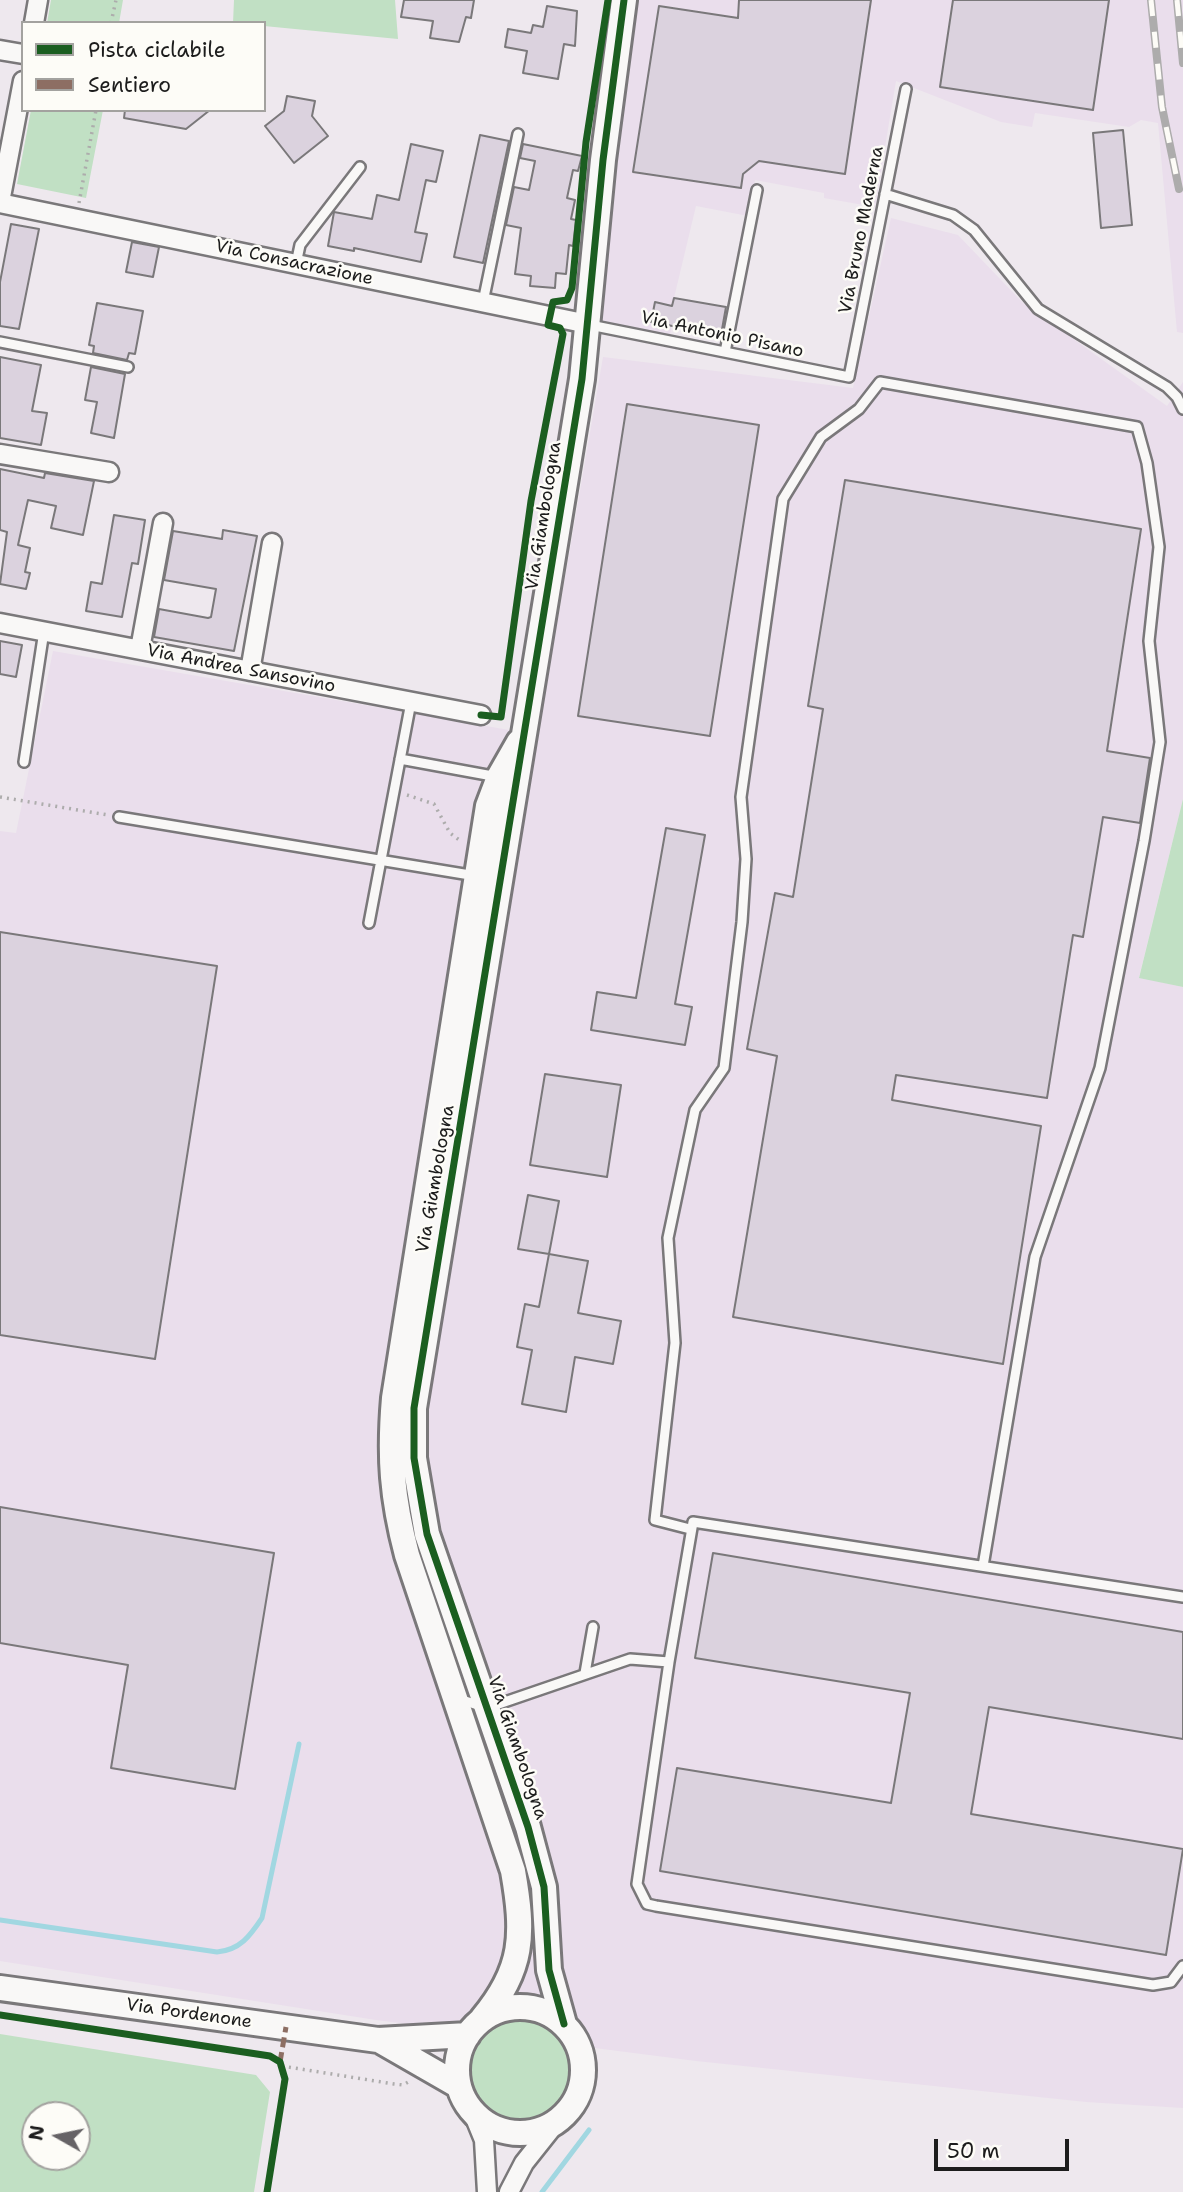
<!DOCTYPE html>
<style>
body{margin:0}
#map{position:relative;width:1183px;height:2192px;overflow:hidden;background:#eee8ee;font-family:"Shantell Sans",sans-serif}
canvas{display:block}
.legend{position:absolute;left:21px;top:21px;width:245px;height:91px;box-sizing:border-box;background:#fdfcf7;border:2px solid #a3a29f;margin:0;padding:9px 12px;list-style:none;font-size:21px;color:#1c1c1c}
.legend li{display:flex;align-items:center;gap:14px;height:35px}
.legend b{width:35px;border:2px solid #a3a29f}
.north{position:absolute;left:21px;top:2101px;width:70px;height:70px;box-sizing:border-box;background:#fdfcf7;border:2px solid #a3a29f;border-radius:50%;rotate:279deg;font-size:19px;font-weight:700;line-height:28px;text-align:center;color:#1c1c1c}
.north::after{content:'';display:block;margin:auto;width:24px;height:32px;background:#666366;clip-path:polygon(50% 0,100% 100%,50% 72%,0 100%)}
.scale{position:absolute;left:934px;top:2139px;width:135px;height:32px;box-sizing:border-box;border:4px solid #1c1c1c;border-top:0;padding-left:9px;font-size:21px;line-height:24px;white-space:nowrap;color:#1c1c1c;-webkit-text-stroke:5px #fdfcf7;paint-order:stroke}
</style>
<div id="map">
<canvas width="1183" height="2192"></canvas>
<ul class="legend">
<li><b style="height:9px;background:#1b5e20"></b>Pista ciclabile</li>
<li><b style="height:9px;background:#8d6e63"></b>Sentiero</li>
</ul>
<div class="north">N</div>
<div class="scale">50 m</div>
</div>
<script>
const ctx = document.querySelector('canvas').getContext('2d');
ctx.lineJoin = 'round';
function paint(path, color) {
  ctx.fillStyle = color;
  ctx.fill(path, 'evenodd');
}
function trace(path, color, width, dash) {
  ctx.strokeStyle = color;
  ctx.lineWidth = width;
  ctx.lineCap = dash ? 'butt' : 'round';
  ctx.setLineDash(dash || []);
  ctx.stroke(path);
}
function label(font, color, halo, rows, align = 'center') {
  ctx.font = font + ' "Shantell Sans",sans-serif';
  ctx.lineWidth = 5;
  ctx.setLineDash([]);
  ctx.textBaseline = 'middle';
  ctx.strokeStyle = halo;
  ctx.fillStyle = color;
  for (const [text, x, y, turn = 0] of rows) {
    ctx.save();
    ctx.translate(x, y);
    ctx.rotate((+turn || 0) * Math.PI / 180);
    ctx.textAlign = isNaN(turn) ? turn : align;
    if (halo) ctx.strokeText(text, 0, 0);
    ctx.fillText(text, 0, 0);
    ctx.restore();
  }
}
const built = new Path2D(`
 M630 0H1183V333L1177 332 1158 123 1141 120 1129 127 1035 113 1032 127 1001 122 896 81 875 207 824 198V193L755 180 748 216 696 206 674 298 670 337 591 322Z
 M891 218 958 235 1023 303 1167 406 1183 382V799L1139 977 1183 987V2108L1086 2102 696 2061 376 2020 0 1961V831L16 833 53 651 538 735 603 357 853 388Z`);
const green = new Path2D(`
 M51 0H123L119 23H47Z
 M234 0H395L398 39 264 26V23H233Z
 M31 110H103L86 198 17 184Z
 M1183 799V987L1139 978Z
 M471 2071a51 51 0 1 1 102 0a51 51 0 1 1-102 0Z
 M0 2034 256 2075 270 2092 254 2192H0ZM35 2115H77V2157H35Z`);
const stream = new Path2D(`
 M0 1920 217 1952C240 1950 250 1936 262 1918L299 1744
 M542 2192 589 2130`);
const building = new Path2D(`
 M404 0H474L471 18 466 17 459 42 430 38 433 21 401 17Z
 M739 0H871L845 174 759 161 743 174 741 188 633 172 659 6 738 18Z
 M953 0H1109L1093 110 940 87Z
 M547 6 577 11 575 46 564 44 558 79 523 73 527 51 505 47 508 29 531 33 533 25 543 27Z
 M287 96 315 101 312 116 328 136 294 163 265 126 284 111Z
 M125 110H210L186 129 124 118Z
 M1123 130 1132 225 1101 228 1093 133Z
 M480 135 509 141 483 263 454 257Z
 M411 144 443 151 436 182 426 180 415 232 427 234 421 262 354 248V251L328 246 334 212 372 219 377 195 399 200Z
 M523 144 582 156 578 171 573 170 567 198 575 200 571 219 576 220 573 246 569 245 566 274 556 273 555 288 530 286 531 276 515 274 521 228 506 225 514 187 529 190 535 161 520 158Z
 M11 224 39 229 19 329 0 326V282Z
 M132 242 159 247 153 277 126 272Z
 M674 298 726 307 721 335 651 322 655 302 672 306Z
 M97 303 143 311 135 354 129 353 127 360 93 353 94 346 89 345Z
 M0 357 41 365 32 411 47 413 41 445 0 438Z
 M91 367 125 374 114 438 91 433 97 402 85 400Z
 M627 404 759 425 710 736 578 716Z
 M0 469 44 478 45 473 94 481 83 535 51 528 56 506 28 500 18 545 30 548 25 572 30 573 26 589 0 584 7 532 0 530Z
 M845 480 1141 529 1107 751 1150 758 1140 823 1103 817 1083 937 1073 935 1047 1098 896 1075 892 1100 1041 1126 1003 1364 733 1317 777 1056 747 1049 775 893 793 897 823 709 808 706Z
 M114 515 145 520 138 564 132 563 122 617 86 611 91 582 102 584Z
 M223 530 257 536 234 651 154 637 159 609 208 618 211 617 216 589 164 580 173 531 222 539Z
 M0 641 22 645 16 677 0 674Z
 M666 828 705 835 675 1004 692 1007 685 1045 591 1030 597 992 636 998Z
 M0 932 217 966 155 1359 0 1335Z
 M545 1074 621 1085 607 1177 530 1165Z
 M528 1195 559 1201 549 1254 518 1249Z
 M549 1254 588 1261 578 1313 621 1321 613 1364 575 1357 566 1412 522 1404 532 1350 517 1347 525 1304 539 1307Z
 M0 1507 274 1553 235 1789 111 1768 128 1665 0 1643Z
 M713 1553 1183 1632V1739L989 1707 971 1814 1183 1849 1166 1955 660 1871 677 1768 891 1803 910 1693 695 1658Z`);
const path = new Path2D(`
 M111 23 116 0
 M79 203 96 110
 M407 795 434 804 450 833 462 842
 M0 797 108 815
 M282 2066 394 2084 403 2085 410 2081`);
const lane = new Path2D(`
 M885 194 953 215 974 230 1038 309 1167 387 1177 397 1183 409
 M296 264 300 245 360 167
 M483 302 518 134
 M590 325 849 377 906 89
 M0 342 128 367
 M725 352 757 190
 M400 759 498 777
 M24 762 44 631
 M119 817 476 876
 M369 923 411 702
 M690 1529 655 1520 675 1343 668 1238 695 1110 724 1068 742 922 746 859 741 797 783 499 821 437 859 409 880 382 1137 427 1147 463 1159 547 1149 641 1160 742 1144 841 1100 1068 1035 1257 983 1566
 M1183 1597 693 1522 669 1662 637 1884 647 1904 656 1906 1153 1985 1171 1982 1183 1966
 M585 1673 593 1627
 M459 1699 487 1708 630 1659 669 1662`);
const street = new Path2D(`
 M34 23 38 0
 M0 50 23 54
 M0 202 23 81
 M0 203 588 324
 M0 454 109 472
 M0 623 481 715
 M140 649 163 523
 M250 671 272 543
 M473 2113 484 2140 487 2192
 M509 2192 524 2163 555 2124`);
const secondary = new Path2D(`
 M0 1988 378 2040 468 2035
 M457 2070a63 63 0 1 1 126 0a63 63 0 1 1-126 0Z
 M482 2019C524 1969 524 1934 513 1871L407 1555C392 1498 389 1457 394 1398L488 806 499 777 519 742
 M564 2024 549 1970 544 1887 528 1827 427 1534 414 1458V1408L582 379 603 160 624 0
 M379 2040 459 2086`);
const rail = new Path2D(`
 M1151 0 1162 107 1179 189
 M1177 0 1183 63`);
const quiet = new Path2D(`
 M280 2062 286 2027`);
const cycleway = new Path2D(`
 M481 715 501 717 531 501 563 334 560 328 548 325 553 302 567 300 572 288 586 142 608 0
 M0 2015 270 2056 280 2062 285 2079 267 2192
 M564 2024 549 1970 544 1887 528 1827 427 1534 414 1458V1408L582 379 603 160 624 0`);
const streetNames = [
 ["Via Bruno Maderna",862,230,-79],
 ["Via Consacrazione",294,263,12],
 ["Via Antonio Pisano",722,335,12],
 ["Via Giambologna",544,516,-81],
 ["Via Andrea Sansovino",241,669,11],
 ["Via Giambologna",436,1179,-80],
 ["Via Giambologna",517,1748,71],
 ["Via Pordenone",189,2014,8]
];
paint(built, '#eadeec');
paint(green, '#c1e0c4');
trace(stream, '#a1d7e1', 5);
paint(building, '#dbd2de');
trace(building, '#7a787a', 2);
trace(lane, '#7a787a', 14);
trace(street, '#7a787a', 23);
trace(secondary, '#7a787a', 30);
trace(path, '#adacac', 3.5, [2, 5]);
trace(lane, '#f9f8f7', 9);
trace(street, '#f9f8f7', 18);
trace(secondary, '#f9f8f7', 24);
trace(rail, '#adacac', 8);
trace(rail, '#fdfcf7', 5, [16]);
trace(quiet, '#8d6e63', 5, [10, 5]);
trace(cycleway, '#1b5e20', 7);
label('18px', '#1c1c1c', '#fdfcf7', streetNames);
</script>
